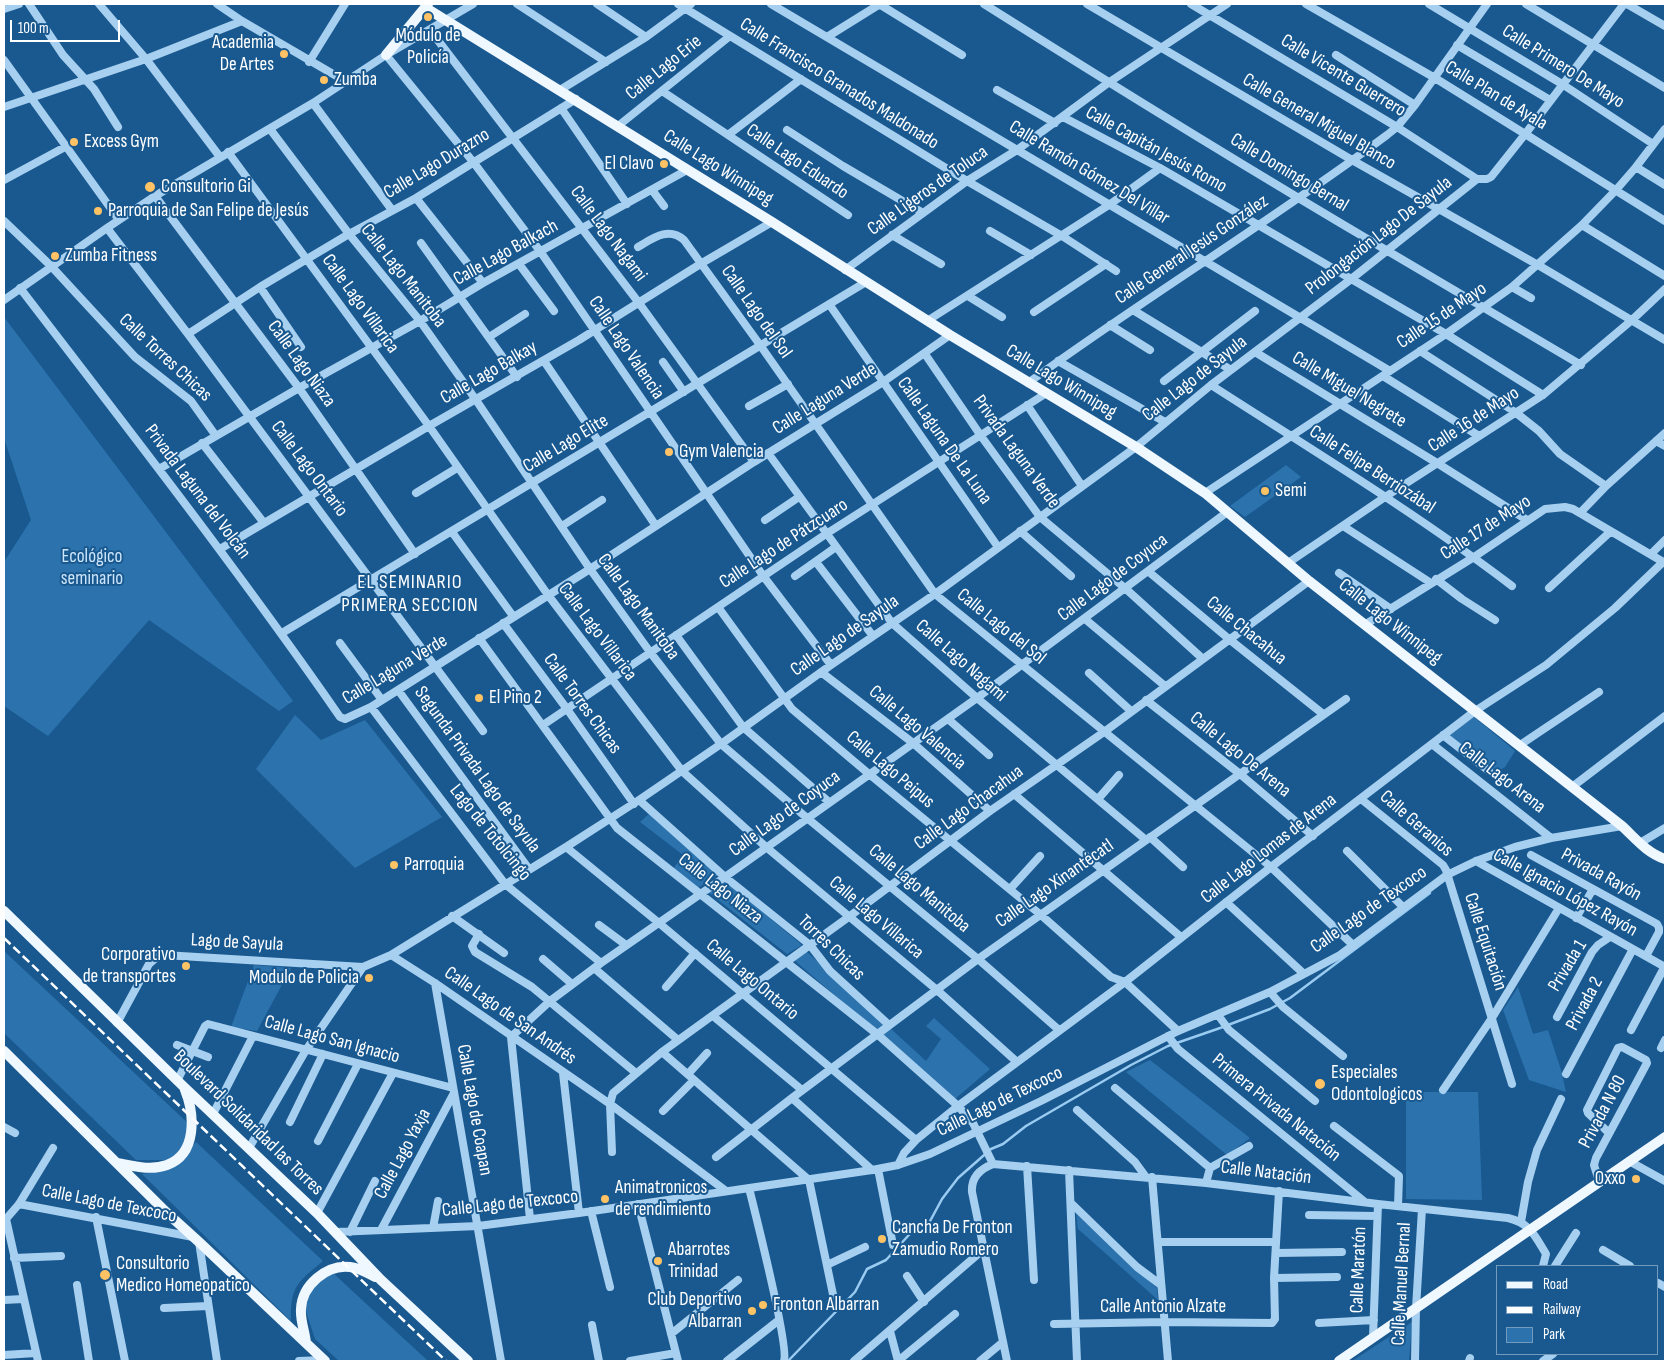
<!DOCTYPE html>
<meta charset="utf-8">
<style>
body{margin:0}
#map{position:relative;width:1669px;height:1365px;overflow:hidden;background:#195990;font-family:"Sofia Sans Condensed",sans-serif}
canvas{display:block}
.frame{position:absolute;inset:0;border:5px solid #fff;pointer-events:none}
.legend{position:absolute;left:1496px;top:1265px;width:162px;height:90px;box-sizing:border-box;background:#195990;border:1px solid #759bbc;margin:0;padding:6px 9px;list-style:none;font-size:15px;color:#fff}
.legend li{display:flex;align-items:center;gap:10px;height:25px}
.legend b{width:25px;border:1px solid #759bbc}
.scale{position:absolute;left:10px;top:20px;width:110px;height:22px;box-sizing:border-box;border:2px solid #fff;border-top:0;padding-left:6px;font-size:15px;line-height:18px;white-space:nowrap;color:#fff;-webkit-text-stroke:4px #195990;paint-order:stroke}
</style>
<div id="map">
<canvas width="1669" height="1365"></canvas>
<div class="frame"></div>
<ul class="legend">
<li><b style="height:6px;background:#eff7ff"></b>Road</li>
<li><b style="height:6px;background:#fff"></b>Railway</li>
<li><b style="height:14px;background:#2c73ae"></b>Park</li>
</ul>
<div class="scale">100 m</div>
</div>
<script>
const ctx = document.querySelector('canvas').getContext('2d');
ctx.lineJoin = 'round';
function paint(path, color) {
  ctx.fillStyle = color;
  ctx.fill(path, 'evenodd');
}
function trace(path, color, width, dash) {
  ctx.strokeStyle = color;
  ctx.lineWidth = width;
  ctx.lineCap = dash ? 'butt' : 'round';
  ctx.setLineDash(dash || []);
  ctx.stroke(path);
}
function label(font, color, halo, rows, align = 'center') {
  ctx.font = font + ' "Sofia Sans Condensed",sans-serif';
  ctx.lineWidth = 4;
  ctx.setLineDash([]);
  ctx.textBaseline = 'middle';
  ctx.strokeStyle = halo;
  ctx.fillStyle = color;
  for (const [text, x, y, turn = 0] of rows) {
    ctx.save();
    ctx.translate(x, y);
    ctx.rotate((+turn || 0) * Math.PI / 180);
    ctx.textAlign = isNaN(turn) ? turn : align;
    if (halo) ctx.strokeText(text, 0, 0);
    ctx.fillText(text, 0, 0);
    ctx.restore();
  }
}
const green = new Path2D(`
 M4 317 293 701 279 711 149 620 48 736 4 706V562L31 520 4 438Z
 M1286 465 1301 477 1245 517 1230 506Z
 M295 715 321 740 365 720 442 817 355 868 256 769Z
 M1474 717 1515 751 1505 767 1497 772 1449 736Z
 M650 813 721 873 698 888 673 869 683 855 640 822Z
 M725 881 802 945 787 954 708 892Z
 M4 951 191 1126 188 1139 171 1160H136L4 1033Z
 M806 951 926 1061 941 1039 926 1026 934 1018 990 1069 955 1099 794 960Z
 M254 965 291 968 257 1031 231 1027Z
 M1518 987 1533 1034 1548 1030 1561 1070 1566 1092 1529 1080 1503 1010Z
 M1150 1060 1250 1138 1227 1155 1126 1072Z
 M1406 1092H1478L1482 1200 1406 1199Z
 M196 1142 323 1261C298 1282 290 1286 291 1321L142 1174 168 1170Z
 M1076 1214 1157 1288 1158 1300 1078 1229Z
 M333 1273 428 1361H339L315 1339 304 1305 313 1285Z
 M1412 1322 1409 1361H1352Z`);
const stream = new Path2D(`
 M1228 1025 1270 1009 1290 998 1430 893
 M788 1361 855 1292 867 1269 886 1260 918 1225 929 1223 942 1199 958 1178 991 1149 1003 1144 1026 1126 1131 1065 1168 1046 1223 1027`);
const minor = new Path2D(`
 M29 4 63 55 94 89 118 127
 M99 4 146 59 220 157
 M217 4 242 21 345 81
 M517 4 606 62
 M597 4 646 37
 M678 4 967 181 1062 236 1116 271
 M771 4 1390 371
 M879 4 962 55
 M984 4C1117 88 1250 170 1386 250 1451 288 1516 326 1581 365
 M1087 4 1352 160 1538 265 1665 340
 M1191 4 1397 127 1477 179
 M1306 4 1435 78 1665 221
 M1429 4 1562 84 1653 144
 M1526 4 1665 88
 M1627 4 1665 26
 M4 9 19 4
 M430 30 639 303 754 462
 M827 37 880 4
 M1457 45 1550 100
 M386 55 474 163 540 251 764 577 831 665
 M1336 55 1415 105
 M4 60 119 220
 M309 62 345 4
 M560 90 646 37 691 4
 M997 90 1055 123
 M662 91 848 215
 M313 103 392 210
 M4 107 146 59 242 21
 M561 108 627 204
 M1063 117 1160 168 1446 334 1543 395
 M618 126 730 36
 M270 129 349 234 420 321 476 400 590 569 650 652 721 744 807 818 978 959 1059 1030
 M787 130 843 166 923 213
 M728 135 801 79
 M228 152 429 426 548 595 682 771 766 847 937 990 1017 1062
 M1636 167 1665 185
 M1477 179H1487L1491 177 1526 133 1624 4
 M4 180 65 147
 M652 190 664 206
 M155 196 299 388 415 554
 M416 198 483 283
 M4 221 51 266 135 357 191 401 216 436
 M1582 225 1665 276
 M107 228 188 334 483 731
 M990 231 1031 255
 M892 235 941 264
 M421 243 517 377
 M638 247C652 239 668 226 684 240L760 345 935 594 1271 867 1354 946
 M519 264 554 311
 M845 270 967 181 1017 150 1108 83 1227 4
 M260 287 301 347
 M1512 287 1531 298
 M20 288C129 430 238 570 340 717L345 719 371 707 590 569 754 462 883 382 950 335
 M968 296 1002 317
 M4 300 107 228 155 196 313 103 386 55 473 4
 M829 304 998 547
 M1133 310 1231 370
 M1034 312 1106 264
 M927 321 1109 205 1160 168
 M1110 325 1150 350
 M188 334 260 287 349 234 416 198 576 99
 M489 337 525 314
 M1420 351 1515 412 1539 431 1560 454 1606 486
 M1255 352 1437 463 1527 520
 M925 354 981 436 1040 517 1126 589 1203 659
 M544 361 656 526
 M1058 361 1165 422
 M663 362 684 392
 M1383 376 1479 436
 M1164 381 1255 311
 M1028 383C1146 297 1270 222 1387 135L1397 127 1415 105 1487 4
 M1211 385C1312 450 1416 513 1512 586
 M1027 405 1082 486
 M749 406 788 384
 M1656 441 1665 446
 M202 443 264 523
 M768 453 892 623 977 698 1146 840
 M159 469 299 388 420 321 483 283 687 170
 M416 493 457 468
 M1205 493 1446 334 1512 287 1582 225 1616 190 1636 167 1665 129
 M1580 513 1606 486 1665 433
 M765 520 799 497
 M562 526 602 500
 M1343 526 1431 583
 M1020 531 1071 576
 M452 532 513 616
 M220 549 429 426 579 340 702 263 772 222
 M1651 554 1665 540
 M816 562 873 636
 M1288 563 1385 497 1543 395 1632 320 1665 289
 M1149 572 1229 639 1323 714
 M1339 573 1391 609
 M795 576 836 547
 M1436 579 1462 599 1495 620
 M1549 588 1610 532
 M718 607 792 709 869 774 1041 915 1111 977 1125 982 1178 1031
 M1085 619 1165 686
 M503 623 567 709 634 804
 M1366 624 1474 557 1545 509 1565 507 1573 509 1665 563
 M282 633 866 282
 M676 635 743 727 829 802
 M479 638 617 828 877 1034 958 1106 973 1123 993 1164
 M340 643 382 700
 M821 672 913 743 990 811
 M1089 673 1131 711
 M398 690 529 869
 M1146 700 1240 774 1313 836
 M371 707 505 884 601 963
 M948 719 989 755
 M543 725 826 534 1045 394
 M1443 735 1489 771
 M1432 744 1551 838
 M1520 745 1599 692
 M1572 787 1665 716
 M1014 794 1181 937
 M1098 799 1119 775
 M1361 799 1443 865 1446 870 1512 1084
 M639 800 725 877 810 945 830 971 889 1025
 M1150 837 1183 867
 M1640 843 1665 828
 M566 847 659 923 916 1140
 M1347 851 1404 908
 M1531 855 1657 924 1659 928V932L1646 956
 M1476 861 1665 967
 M1010 889 1040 856
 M1226 902 1304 974
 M452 916 504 953
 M1576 918 1593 889
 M599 925 626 945
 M479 934 472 946 475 952 532 987 636 1073
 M391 955 435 983 610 1104 726 1191
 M543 959 572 984
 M594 968 678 1040
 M435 983 501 1361
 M666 987 695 953
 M1270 992 1283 1007 1343 1056
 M1218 1015 1229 1030 1315 1101
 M713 1016 802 1090
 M1557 1017 1592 952 1598 945 1610 937
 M117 1023 149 964 157 957 164 955 363 967 391 955 566 847 639 800 721 744 831 665 935 594 1136 447 1211 385 1350 280 1477 179
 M1631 1030 1665 966
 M1168 1036 1178 1049 1365 1202
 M177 1045 208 1057
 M1661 1048 1665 1040
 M662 1052 809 1180 835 1304
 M563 1073 579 1213
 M688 1074 707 1053
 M1566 1074 1633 949
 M177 1081 205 1026 208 1024 453 1088
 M1115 1088 1210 1168 1206 1183
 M1443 1090 1492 1018 1559 908
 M792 1098 872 1170
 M1077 1110 1135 1162 1146 1177
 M663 1111 694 1080
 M213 1114 253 1036
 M290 1122 323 1054
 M1334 1126 1399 1176 1398 1206
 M4 1127 15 1133
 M318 1141 358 1064
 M249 1148 306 1050 363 967
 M612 1152 610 1104 613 1093 662 1052 850 916 990 811 1104 732 1309 581
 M716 1157 792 1098 978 959 1346 699
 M1629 1161 1665 1181
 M898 1165 904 1153 916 1140 958 1106 1125 982 1271 867 1475 711 1546 665 1615 608 1663 562
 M1027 1166 1034 1280
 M1210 1168 1249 1146
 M878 1169 893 1245
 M1069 1170 1077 1361
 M1152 1177 1168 1361
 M1599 1181 1594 1165 1596 1158 1647 1063 1646 1060 1622 1047 1618 1048 1587 1110 1588 1113 1608 1132
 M749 1188C755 1212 789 1347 784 1361
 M1071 1203 1137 1267 1161 1285
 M19 1204 193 1237
 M638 1204 678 1361
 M591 1211 610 1287
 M317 1213 393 1073
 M1309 1215 1377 1216
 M96 1217 125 1361
 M530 1219 511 1037 550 1001 601 963 725 877 977 698 1226 513
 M1521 1222 1528 1182 1537 1150 1561 1099
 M433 1228 438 1201
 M381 1230 454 1093
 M336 1232 478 1226 579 1213 872 1170 898 1165 930 1154 1041 1101 1178 1031 1270 992 1340 955 1447 875 1476 861 1515 847 1551 838 1622 826
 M350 1232 375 1181
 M199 1242 217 1361
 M1158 1242H1276
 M1603 1250 1630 1266
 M1276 1253 1342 1252
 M14 1258 61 1256
 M827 1265 865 1247
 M1555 1266 1576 1233
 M907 1276 924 1302
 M1274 1278 1337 1277
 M1658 1283 1665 1287
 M77 1285 89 1361
 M4 1300 23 1299
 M164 1308 208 1306
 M1319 1323 1374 1320
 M1054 1324 1165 1322 1272 1323 1275 1319 1274 1278 1279 1191
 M592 1325 599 1361
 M890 1331 898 1361
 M671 1334 738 1280
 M1373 1337 1378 1204
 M4 1355 36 1353
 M38 1361 6 1219 19 1204 53 1148
 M299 1361 323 1360
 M630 1361 676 1353
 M727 1361 779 1320
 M854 1361 984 1249
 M898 1361 955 1314
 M980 1361 1003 1342
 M1007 1361 972 1192C971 1178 980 1169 993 1164L1206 1183 1378 1204 1508 1218C1530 1223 1535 1236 1546 1254L1543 1266
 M1415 1361 1416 1308 1422 1209
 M1469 1361 1470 1358
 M1543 1361 1553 1354`);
const major = new Path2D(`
 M426 8 772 222 950 335 1136 447 1205 493 1309 581 1622 826C1636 839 1647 853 1665 859
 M386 55 428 4
 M4 911 184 1087 317 1213 381 1280 468 1361
 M4 1051 167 1213 199 1242 325 1361
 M117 1163C133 1166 151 1171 167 1165 197 1154 195 1115 185 1090
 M306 1343C305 1332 300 1320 301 1309 302 1285 327 1264 350 1267 359 1268 368 1273 375 1277
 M1339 1361 1665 1137`);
const rail = new Path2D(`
 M4 938 446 1361`);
const markers = [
 [428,17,5,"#ffc365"],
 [284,54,5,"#ffc365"],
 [324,80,5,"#ffc365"],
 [74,142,5,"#ffc365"],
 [664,164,5,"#ffc365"],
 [150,187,6,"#ffc365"],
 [98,211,5,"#ffc365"],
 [55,256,5,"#ffc365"],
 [669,452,5,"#ffc365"],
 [1265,491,5,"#ffc365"],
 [479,698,5,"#ffc365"],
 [394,865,5,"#ffc365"],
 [186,966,5,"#ffc365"],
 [369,978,5,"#ffc365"],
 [1320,1084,6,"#ffc365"],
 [1636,1179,5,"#ffc365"],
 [605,1199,5,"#ffc365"],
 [882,1239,5,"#ffc365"],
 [658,1261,5,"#ffc365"],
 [105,1275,6,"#ffc365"],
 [763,1305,5,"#ffc365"],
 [752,1311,5,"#ffc365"]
];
const poiNames = [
 ["Módulo de",428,36,"center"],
 ["Policía",428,58,"center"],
 ["Academia",274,43,"right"],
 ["De Artes",274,65,"right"],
 ["Zumba",334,80],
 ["Excess Gym",84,142],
 ["El Clavo",654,164,"right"],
 ["Consultorio Gi",161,187],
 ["Parroquia de San Felipe de Jesús",108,211],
 ["Zumba Fitness",65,256],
 ["Gym Valencia",679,452],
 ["Semi",1275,491],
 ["El Pino 2",489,698],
 ["Parroquia",404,865],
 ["Corporativo",176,955,"right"],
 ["de transportes",176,977,"right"],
 ["Modulo de Policia",359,978,"right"],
 ["Especiales",1331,1073],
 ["Odontologicos",1331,1095],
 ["Oxxo",1626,1179,"right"],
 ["Animatronicos",615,1188],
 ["de rendimiento",615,1210],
 ["Cancha De Fronton",892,1228],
 ["Zamudio Romero",892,1250],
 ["Abarrotes",668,1250],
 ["Trinidad",668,1272],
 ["Consultorio",116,1264],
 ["Medico Homeopatico",116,1286],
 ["Club Deportivo",742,1300,"right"],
 ["Albarran",742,1322,"right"],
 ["Fronton Albarran",773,1305]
];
const streetNames = [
 ["Calle Primero De Mayo",1563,67,32],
 ["Calle Lago Erie",664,68,-39],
 ["Calle Vicente Guerrero",1343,76,31],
 ["Calle Francisco Granados Maldonado",839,84,32],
 ["Calle Plan de Ayala",1496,96,31],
 ["Calle General Miguel Blanco",1319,122,30],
 ["Calle Capitán Jesús Romo",1156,150,29],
 ["Calle Lago Eduardo",797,162,34],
 ["Calle Lago Durazno",437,164,-31],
 ["Calle Lago Winnipeg",718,168,32],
 ["Calle Ramón Gómez Del Villar",1089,173,31],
 ["Calle Domingo Bernal",1289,173,31],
 ["Calle Ligeros de Toluca",928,191,-35],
 ["Calle Lago Nagami",608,234,53],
 ["Prolongación Lago De Sayula",1379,236,-38],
 ["Calle General Jesús González",1192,250,-34],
 ["Calle Lago Balkach",506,253,-29],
 ["Calle Lago Manitoba",403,276,52],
 ["Calle Lago Villarica",360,304,54],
 ["Calle Lago del Sol",756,312,55],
 ["Calle 15 de Mayo",1442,316,-34],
 ["Calle Lago Valencia",626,348,56],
 ["Calle Torres Chicas",165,358,43],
 ["Calle Lago Niaza",301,364,54],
 ["Calle Lago Balkay",489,373,-30],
 ["Calle Lago de Sayula",1195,379,-38],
 ["Calle Lago Winnipeg",1061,382,31],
 ["Calle Miguel Negrete",1349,390,31],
 ["Calle Laguna Verde",825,399,-32],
 ["Calle 16 de Mayo",1474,420,-33],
 ["Calle Laguna De La Luna",944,441,55],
 ["Calle Lago Elite",566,444,-31],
 ["Privada Laguna Verde",1016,452,54],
 ["Calle Lago Ontario",309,469,53],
 ["Calle Felipe Berriozábal",1372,470,33],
 ["Privada Laguna del Volcán",197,492,53],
 ["Calle 17 de Mayo",1486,528,-33],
 ["Calle Lago de Pátzcuaro",784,544,-33],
 ["Calle Lago de Coyuca",1113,578,-37],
 ["Calle Lago Manitoba",638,607,54],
 ["Calle Lago Winnipeg",1390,622,38],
 ["Calle Lago del Sol",1001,627,39],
 ["Calle Chacahua",1246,631,39],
 ["Calle Lago Villarica",597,632,53],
 ["Calle Lago de Sayula",845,636,-35],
 ["Calle Lago Nagami",961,661,41],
 ["Calle Laguna Verde",395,670,-31],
 ["Calle Torres Chicas",582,704,54],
 ["Calle Lago Valencia",917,728,40],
 ["Calle Lago De Arena",1240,755,39],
 ["Segunda Privada Lago de Sayula",477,770,54],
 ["Calle Lago Peipus",890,770,40],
 ["Calle Lago Arena",1502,778,38],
 ["Calle Lago Chacahua",969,808,-36],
 ["Calle Lago de Coyuca",785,814,-36],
 ["Calle Geranios",1416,824,41],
 ["Lago de Totolcingo",490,833,51],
 ["Calle Lago Lomas de Arena",1269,849,-38],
 ["Privada Rayón",1601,875,29],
 ["Calle Lago Xinantécatl",1055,884,-35],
 ["Calle Lago Niaza",720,889,38],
 ["Calle Lago Manitoba",919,889,40],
 ["Calle Ignacio López Rayón",1565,893,29],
 ["Calle Lago de Texcoco",1369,910,-35],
 ["Calle Lago Villarica",876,918,40],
 ["Calle Equitación",1485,942,72],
 ["Lago de Sayula",237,943,3],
 ["Torres Chicas",831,948,44],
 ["Privada 1",1568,966,-59],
 ["Calle Lago Ontario",752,980,40],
 ["Privada 2",1585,1004,-62],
 ["Calle Lago de San Andrés",510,1016,35],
 ["Calle Lago San Ignacio",332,1040,15],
 ["Calle Lago de Texcoco",1000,1102,-26],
 ["Primera Privada Natación",1276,1108,39],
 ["Calle Lago de Coapan",474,1110,80],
 ["Privada N 80",1603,1112,-62],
 ["Boulevard Solidaridad las Torres",248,1123,44],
 ["Calle Lago Yaxja",403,1154,-62],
 ["Calle Natación",1266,1173,7],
 ["Calle Lago de Texcoco",109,1204,11],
 ["Calle Lago de Texcoco",510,1204,-6],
 ["Calle Maratón",1359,1270,-88],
 ["Calle Manuel Bernal",1402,1284,-87],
 ["Calle Antonio Alzate",1163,1307]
];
const parkNames = [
 ["Ecológico",92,557],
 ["seminario",92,579]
];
const neighbourhoodNames = [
 ["EL SEMINARIO",410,583],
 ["PRIMERA SECCION",410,606]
];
paint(green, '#2c73ae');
trace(stream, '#9acbf1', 2.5);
trace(minor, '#a7cfef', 8);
trace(major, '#eff7ff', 10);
trace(rail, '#fff', 2.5, [9, 4]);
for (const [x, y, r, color] of markers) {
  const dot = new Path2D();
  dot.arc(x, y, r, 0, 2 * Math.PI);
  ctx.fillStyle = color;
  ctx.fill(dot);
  trace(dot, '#195990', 2);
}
label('19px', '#fff', '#195990', poiNames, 'left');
label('19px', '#fff', '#195990', streetNames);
label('19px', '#cde6fb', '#195990', parkNames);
ctx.letterSpacing = '1px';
label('20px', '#fff', '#195990', neighbourhoodNames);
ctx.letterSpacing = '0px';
</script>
